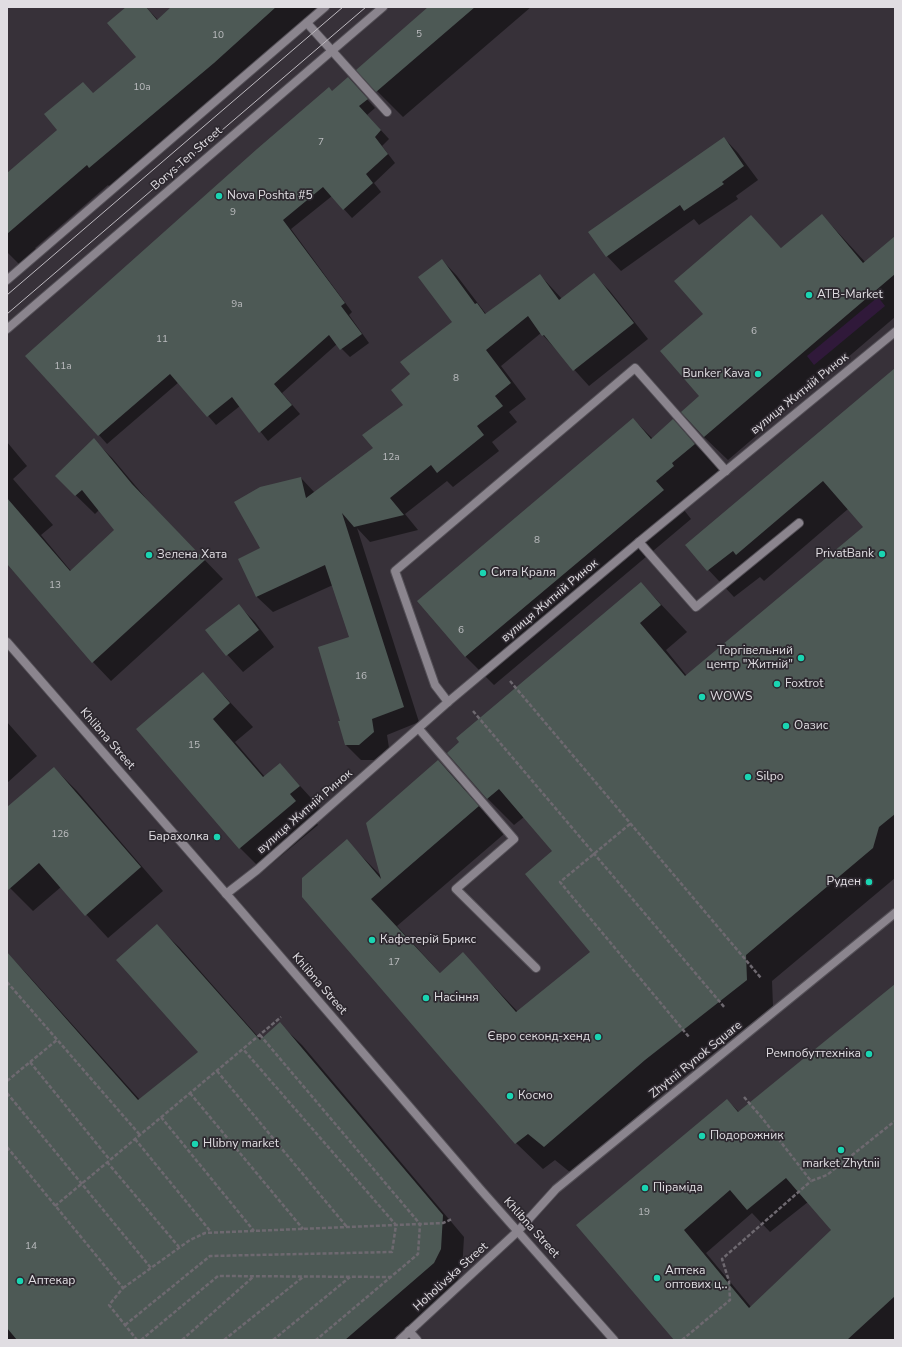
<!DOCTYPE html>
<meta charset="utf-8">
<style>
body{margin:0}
#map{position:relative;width:902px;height:1347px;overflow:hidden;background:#373139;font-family:"Nunito Sans",sans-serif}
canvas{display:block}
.frame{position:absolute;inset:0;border:8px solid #e0dde2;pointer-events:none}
</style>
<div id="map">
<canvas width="902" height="1347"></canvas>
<div class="frame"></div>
</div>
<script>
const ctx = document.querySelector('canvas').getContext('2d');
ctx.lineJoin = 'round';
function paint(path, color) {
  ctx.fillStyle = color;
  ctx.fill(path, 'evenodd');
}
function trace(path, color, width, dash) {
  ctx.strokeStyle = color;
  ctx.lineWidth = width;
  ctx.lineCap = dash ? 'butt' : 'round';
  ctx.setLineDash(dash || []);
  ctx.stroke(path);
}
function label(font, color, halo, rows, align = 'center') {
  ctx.font = font + ' "Nunito Sans",sans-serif';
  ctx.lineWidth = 3.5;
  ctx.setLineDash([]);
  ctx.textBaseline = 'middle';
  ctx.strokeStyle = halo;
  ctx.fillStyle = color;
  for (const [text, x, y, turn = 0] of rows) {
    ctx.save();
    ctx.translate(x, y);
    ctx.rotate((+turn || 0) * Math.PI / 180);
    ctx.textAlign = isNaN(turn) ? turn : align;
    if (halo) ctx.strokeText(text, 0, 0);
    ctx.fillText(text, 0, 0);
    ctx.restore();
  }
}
const green = new Path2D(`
 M878 297 885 306 814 365 807 356Z`);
const shadow = new Path2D(`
 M127 7H146L158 20 172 7H320L111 188 108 185 35 248 39 252 22 267 7 252V175L59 130 94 94 137 57Z
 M430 7H531L403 117 377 91Z
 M356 87 375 108 367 115 389 139 382 146 395 163 374 183 381 192 352 218 332 196 291 229 352 312 349 315 369 343 350 357 337 344 282 393 300 414 268 441 240 406 216 425 179 382 107 444 99 435Z
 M724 138 738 153 758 180 736 196 738 199 699 225 694 219 621 271 607 256Z
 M822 215 866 263 895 237V317L728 460 704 437 700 396 751 217 782 249Z
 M442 260 457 276 486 314 540 275 562 299 594 275 609 290 648 339 589 386 541 333 501 366 526 399 509 412 517 422 492 442 499 451 453 487 447 481 405 514 418 530 370 542 357 528 419 722 387 735 389 748 374 760H361L346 745 342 722 350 638 333 585 273 612 257 597 240 559 261 549 301 478 315 493 374 449 404 405 411 375 453 322Z
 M895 369V878L772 981 773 1006 671 1087 571 1173 555 1160 543 1169 516 1143 303 896 347 841 382 877 438 761 465 788 504 834 397 926 441 974 463 954 518 1012 592 952 554 851 524 817 514 825 488 799 448 753 641 583 687 632 666 650 687 676 864 527 848 509 764 581 760 577 734 597 686 546Z
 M633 419 653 439 673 421 723 473 684 510 691 519 494 685 466 657 418 601Z
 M94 440 112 458 150 503 223 579 111 681 93 662 7 564V442L27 466 13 479 53 525 41 535 71 571 115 530 99 510 95 514 56 476Z
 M239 606 255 622 274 647 243 672 206 631Z
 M203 673 253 727 235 742 265 777 280 764 322 810 313 818 318 825 263 871 240 848 138 729Z
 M7 722 37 756 7 783Z
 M54 768 77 791 163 891 108 938 61 887 33 911 7 885V808Z
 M157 926 179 947 261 1040 280 1024 302 1045 464 1237 462 1271 455 1285 392 1340H7V953L28 975 140 1100 200 1053Z
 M895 985V1339L676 1340 577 1225 727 1100 739 1112ZM808 1202 833 1230 751 1307 706 1253 752 1213 770 1232Z`);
const building = new Path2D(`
 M126 7H146L157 20 171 7H276L214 63 89 168 87 165 7 234V173L57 130 44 114 83 82 93 93 136 57 107 23Z
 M428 7H475L376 92 356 70Z
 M348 77 368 99 359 106 381 130 375 137 388 154 366 174 373 183 343 210 323 187 283 220 345 303 341 306 362 334 340 350 329 335 274 384 292 405 259 433 232 397 207 417 170 374 98 436 25 356 257 149 329 87 332 91Z
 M724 137 744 166 722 182 724 184 684 211 680 205 606 257 588 232Z
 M822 214 863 263 895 236V274L704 437 681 412 699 396 660 351 703 314 674 281 751 215 781 248Z
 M442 259 475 304 477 303 485 314 540 274 559 300 594 273 634 323 573 371 544 335 542 336 528 316 486 350 511 383 495 396 503 406 477 426 484 435 437 473 431 465 390 498 404 515 354 527 342 513 404 707 372 719 374 732 359 745H345L338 721H340L318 647 349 637 325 565 256 597 238 559 260 548 234 502 260 487 301 477 306 498 373 448 362 435 403 405 391 390 410 374 400 362 452 322 418 277Z
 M895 368V814L879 827 873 848 746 955 747 980 645 1060 544 1147 528 1134 515 1144 302 897V878L347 839 381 879 366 823 438 760 479 806 371 899 440 973 463 952 516 1012 590 952 525 874 552 851 499 789 487 799 447 753 459 742 456 738 641 582 661 605 640 623 685 676 863 527 823 481 736 555 733 551 707 571 685 545Z
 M633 418 651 439 673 419 695 444 672 463 674 466 656 481 664 490 465 657 417 601Z
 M94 438 132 484 205 560 92 663 7 564V498L70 571 114 530 82 490 75 496 55 476Z
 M239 604 259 630 226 656 205 630Z
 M203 672 230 703 213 719 263 777 280 763 300 786 290 794 296 801 239 849 136 729Z
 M54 767 141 867 85 916 39 863 7 891V807Z
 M157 924 260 1040 280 1022 443 1215 441 1249 434 1263 345 1340H17L7 1328V952L138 1100 198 1052 116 960Z
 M895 984V1296L847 1340H674L576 1225 727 1099 738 1112ZM786 1178 831 1230 749 1308 684 1230 730 1190 747 1210Z`);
const path = new Path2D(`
 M510 681 761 978
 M473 711 725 1008
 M630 824 560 882 689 1037
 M7 982 140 1135
 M260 1035 420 1224 418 1254 316 1340
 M30 1062 57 1040
 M217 1071 347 1227
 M7 1081 30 1062 110 1160
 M7 1093 151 1268
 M190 1093 303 1229
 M744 1097 763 1119 811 1181 827 1175 895 1121
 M161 1117 254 1231
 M135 1139 211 1232
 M7 1147 123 1288 109 1305 137 1340
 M107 1162 179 1247
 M55 1206 281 1017
 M123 1288 190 1240 205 1233 443 1223 452 1219
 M125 1325 210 1256 392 1252 396 1225 243 1049
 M141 1340 218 1276 391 1277
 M182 1340 253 1277
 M224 1340 303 1277
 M273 1340 350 1277
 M682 1340 730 1300 729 1281 722 1259 811 1181`);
const service = new Path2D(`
 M307 23 387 112
 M639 542 696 607 799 523
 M448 702 435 685 395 571 635 368 726 471
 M419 729 514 839 456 889 536 968
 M409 1331 417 1340`);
const minor = new Path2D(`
 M226 894 257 870 448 702 639 542 895 332
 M400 1340 518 1231 556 1189 895 913`);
const tertiary = new Path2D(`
 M7 280 325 7
 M7 329 383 7
 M7 642 242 912 481 1190 614 1340`);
const tram = new Path2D(`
 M7 295 343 7
 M7 314 366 7`);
const markers = [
 [219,196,4,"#1ad5b2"],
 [809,295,4,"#1ad5b2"],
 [758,374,4,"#1ad5b2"],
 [882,554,4,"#1ad5b2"],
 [149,555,4,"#1ad5b2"],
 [483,573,4,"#1ad5b2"],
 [801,658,4,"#1ad5b2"],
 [777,684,4,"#1ad5b2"],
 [702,697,4,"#1ad5b2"],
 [786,726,4,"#1ad5b2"],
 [748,777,4,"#1ad5b2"],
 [217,837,4,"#1ad5b2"],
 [869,882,4,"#1ad5b2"],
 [372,940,4,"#1ad5b2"],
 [426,998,4,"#1ad5b2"],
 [598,1037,4,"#1ad5b2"],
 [869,1054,4,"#1ad5b2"],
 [510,1096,4,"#1ad5b2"],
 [702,1136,4,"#1ad5b2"],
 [195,1144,4,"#1ad5b2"],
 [841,1150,4,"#1ad5b2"],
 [645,1188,4,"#1ad5b2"],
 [657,1278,4,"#1ad5b2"],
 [20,1281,4,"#1ad5b2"]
];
const numberNames = [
 ["5",419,35],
 ["10",218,36],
 ["10а",142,88],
 ["7",321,143],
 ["9",233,213],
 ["9а",237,305],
 ["6",754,332],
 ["11",162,340],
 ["11а",63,367],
 ["8",456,379],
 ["12а",391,458],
 ["8",537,541],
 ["13",55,586],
 ["6",461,631],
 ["16",361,677],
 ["15",194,746],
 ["12б",60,835],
 ["17",394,963],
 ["19",644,1213],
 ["14",31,1247]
];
const streetNames = [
 ["Borys Ten Street",187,159,-41],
 ["вулиця Житній Ринок",800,394,-39],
 ["вулиця Житній Ринок",550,601,-40],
 ["Khlibna Street",107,739,49],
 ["вулиця Житній Ринок",305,812,-41],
 ["Khlibna Street",319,984,49],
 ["Zhytnii Rynok Square",696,1060,-39],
 ["Khlibna Street",531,1228,48],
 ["Hoholivska Street",451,1277,-42]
];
const poiNames = [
 ["Nova Poshta #5",227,196],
 ["ATB-Market",817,295],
 ["Bunker Kava",750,374,"right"],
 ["PrivatBank",874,554,"right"],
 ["Зелена Хата",157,555],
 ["Сита Краля",491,573],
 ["Торгівельний",793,651,"right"],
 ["центр \"Житній\"",793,665,"right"],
 ["Foxtrot",785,684],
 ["WOWS",710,697],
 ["Оазис",794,726],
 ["Silpo",756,777],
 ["Барахолка",209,837,"right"],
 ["Руден",861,882,"right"],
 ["Кафетерій Брикс",380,940],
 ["Насіння",434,998],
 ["Євро секонд-хенд",590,1037,"right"],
 ["Ремпобуттехніка",861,1054,"right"],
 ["Космо",518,1096],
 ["Подорожник",710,1136],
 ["Hlibny market",203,1144],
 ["market Zhytnii",841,1164,"center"],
 ["Піраміда",653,1188],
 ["Аптека",665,1271],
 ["оптових ц‥",665,1285],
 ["Аптекар",28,1281]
];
paint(green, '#5a306e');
paint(shadow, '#0007');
paint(building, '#4d5955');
trace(service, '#545057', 10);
trace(minor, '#545057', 10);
trace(tertiary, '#545057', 10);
trace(path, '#6e6970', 2.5, [4, 2]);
trace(service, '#8b858e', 8);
trace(minor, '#8b858e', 8);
trace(tertiary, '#8b858e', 8);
trace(tram, '#bebac0', 1);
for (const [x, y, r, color] of markers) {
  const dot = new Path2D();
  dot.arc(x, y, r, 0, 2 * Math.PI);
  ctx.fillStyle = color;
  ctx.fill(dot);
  trace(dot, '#2d282f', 1.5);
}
label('10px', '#bbbcbf', null, numberNames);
label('12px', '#e0dde2', '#2d282f', streetNames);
label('12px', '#e0dde2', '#2d282f', poiNames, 'left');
</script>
